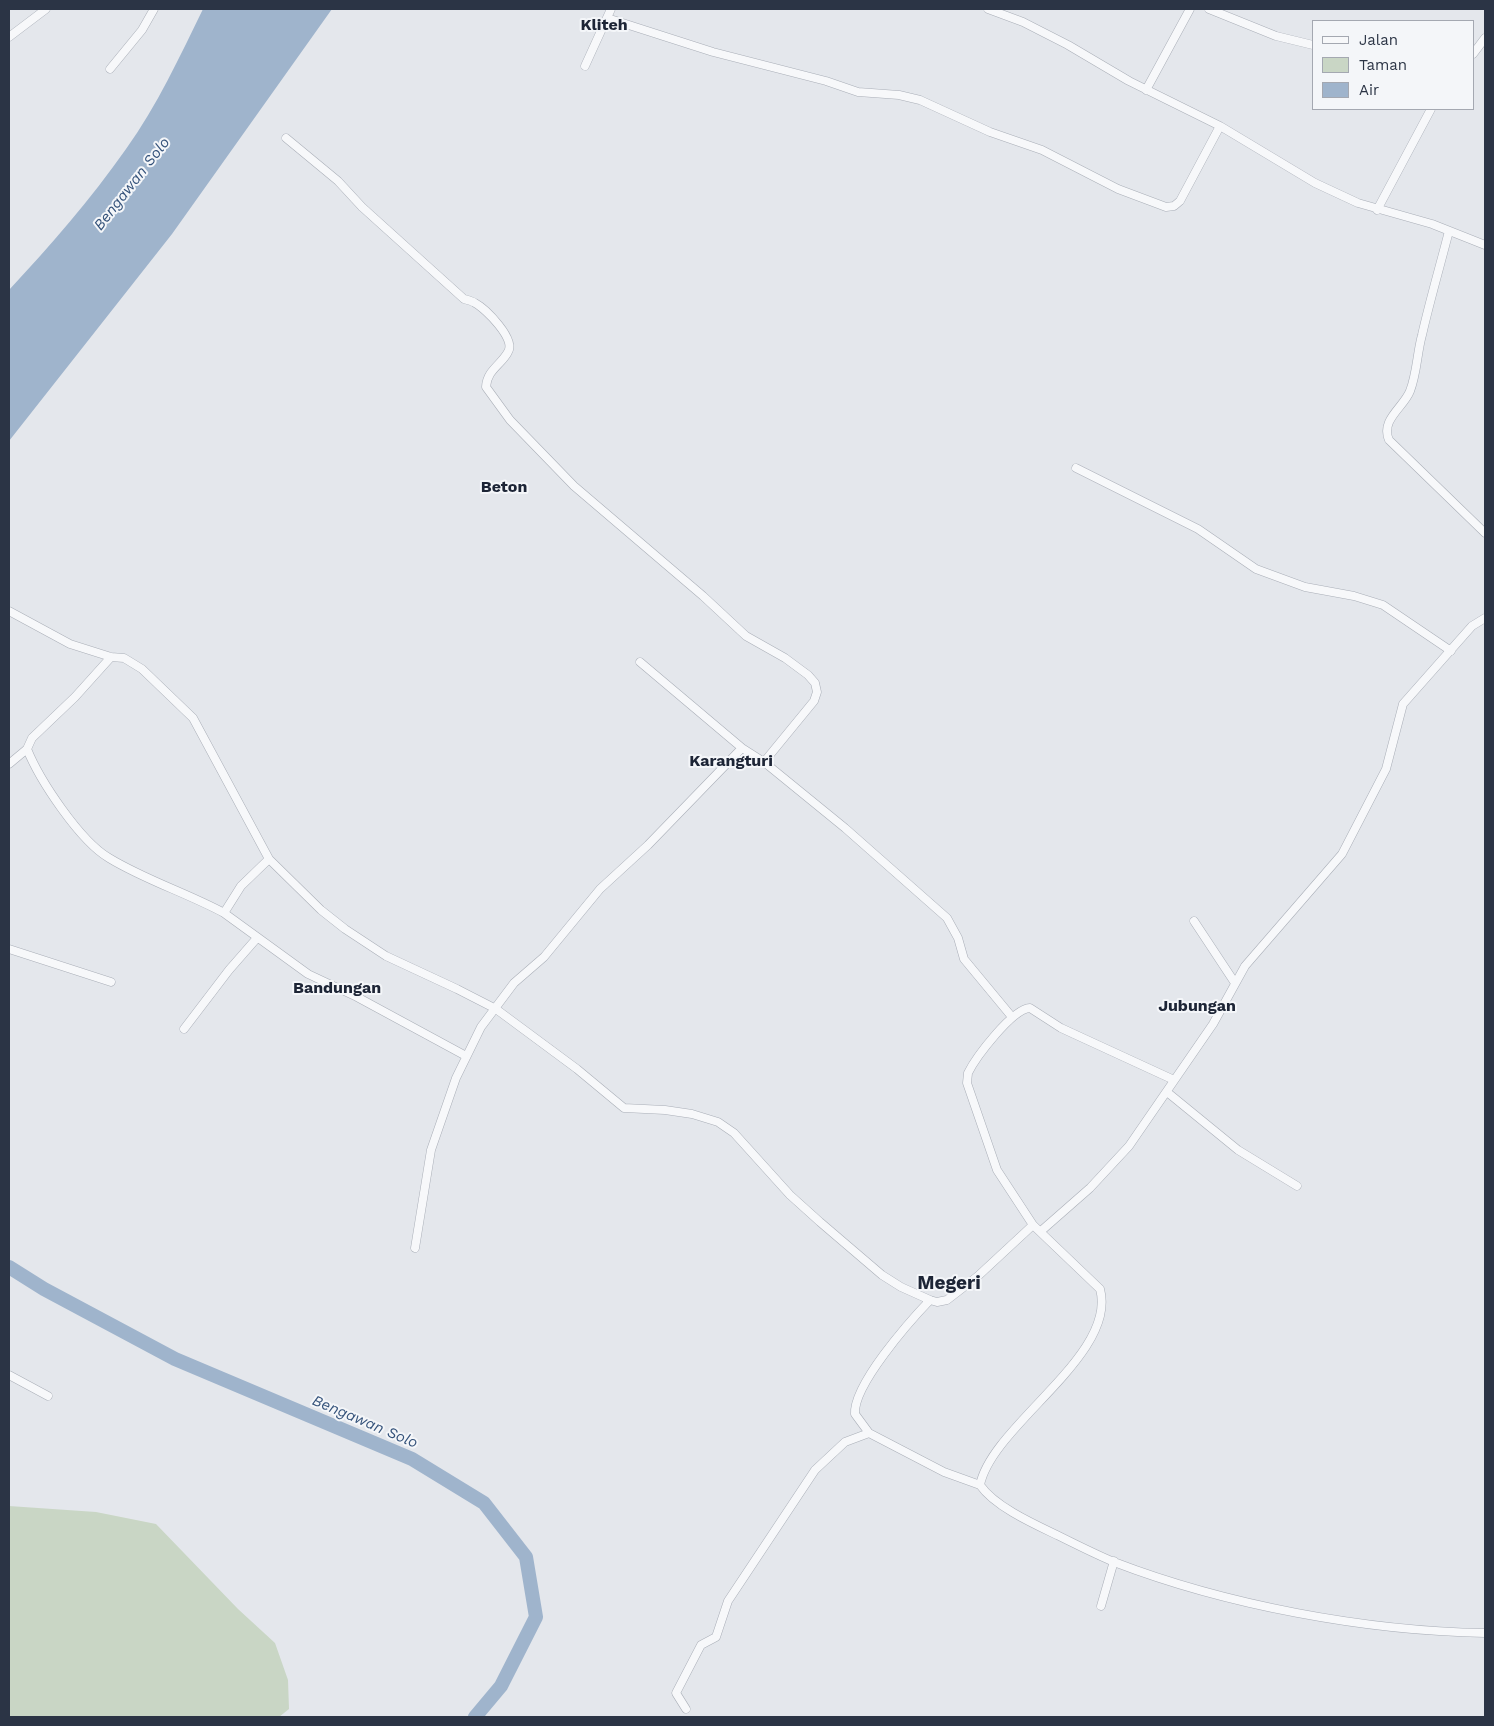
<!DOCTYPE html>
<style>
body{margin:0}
#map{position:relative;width:1494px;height:1726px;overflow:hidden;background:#e4e7ec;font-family:"Work Sans",sans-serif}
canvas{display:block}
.frame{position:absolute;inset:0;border:10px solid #2b3445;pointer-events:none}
.legend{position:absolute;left:1312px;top:20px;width:162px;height:90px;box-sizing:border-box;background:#f4f6f9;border:1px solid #a4a8b1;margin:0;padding:6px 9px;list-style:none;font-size:15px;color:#2b3445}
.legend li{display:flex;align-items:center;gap:10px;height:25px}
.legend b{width:25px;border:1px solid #a4a8b1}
</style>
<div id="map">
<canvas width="1494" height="1726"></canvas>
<div class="frame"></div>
<ul class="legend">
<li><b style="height:6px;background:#f7f8fa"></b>Jalan</li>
<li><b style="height:14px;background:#c9d6c5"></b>Taman</li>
<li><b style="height:14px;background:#9fb4cc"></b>Air</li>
</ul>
</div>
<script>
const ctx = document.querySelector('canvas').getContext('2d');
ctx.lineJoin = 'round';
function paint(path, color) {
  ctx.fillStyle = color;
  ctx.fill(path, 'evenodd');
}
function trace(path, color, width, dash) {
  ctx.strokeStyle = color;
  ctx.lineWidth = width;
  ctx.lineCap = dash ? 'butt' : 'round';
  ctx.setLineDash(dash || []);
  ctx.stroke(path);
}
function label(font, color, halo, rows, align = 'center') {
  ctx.font = font + ' "Work Sans",sans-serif';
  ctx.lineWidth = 4;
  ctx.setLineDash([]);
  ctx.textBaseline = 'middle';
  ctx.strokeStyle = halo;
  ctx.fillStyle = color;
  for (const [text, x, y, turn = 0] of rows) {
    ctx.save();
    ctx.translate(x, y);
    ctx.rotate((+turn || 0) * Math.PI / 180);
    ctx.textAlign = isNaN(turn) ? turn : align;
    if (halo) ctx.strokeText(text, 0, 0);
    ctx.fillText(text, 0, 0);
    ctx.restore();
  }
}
const green = new Path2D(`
 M9 1506 96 1512 156 1524 238 1609 275 1643 288 1680 289 1709 279 1717H9Z`);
const water = new Path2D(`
 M203 9H332L172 234 9 441V290C50 246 91 199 126 149 157 106 180 56 203 9Z`);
const river = new Path2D(`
 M9 1267 44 1289 175 1359 412 1459 484 1503 526 1557 536 1617 501 1686 475 1717`);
const minor = new Path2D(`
 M988 9 1023 22 1068 45 1129 81 1220 126 1315 183 1358 203 1432 224 1485 245
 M1209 9 1276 36 1313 45
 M607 18 713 52 826 81 858 92 899 95 920 100 990 132 1042 150 1118 189 1166 207 1174 206 1180 201 1220 126
 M9 37 46 9
 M1473 54 1485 38
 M585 66 611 9
 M110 69 142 30 154 9
 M1146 90 1190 9
 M286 138 338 181 362 207 464 299C468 300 472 301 475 303 486 309 516 339 508 352 501 365 487 370 486 387L510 420 574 486 703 596 746 636 785 658 808 675 815 683 817 692 814 701 764 762
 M1377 210 1431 109
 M1449 231C1440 266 1430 300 1422 335 1417 353 1417 373 1410 391 1404 407 1380 420 1389 440L1485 533
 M1076 468 1198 529 1256 569 1305 587 1354 596 1383 605 1451 651
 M9 611 70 644 111 657 124 658 142 669 193 718 269 859 321 910 345 929 386 956 457 989 496 1009 577 1069 624 1108 665 1110 692 1114 718 1122 734 1133 790 1195 820 1222 882 1275 901 1287 930 1300 937 1302 947 1300 978 1276 1033 1225
 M111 657 75 697 32 738 27 749C40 781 80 841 109 858 145 880 187 893 224 913
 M640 662 742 748
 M9 764 27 749
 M269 859 241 886 224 913 308 974 357 997 466 1056
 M1194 921 1235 983
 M9 949 111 982
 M184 1029 229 970 257 938
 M1174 1080 1061 1028 1030 1008C1012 1009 976 1057 968 1073L967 1083 997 1170 1033 1225 1100 1289C1118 1355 992 1425 980 1485 995 1507 1036 1525 1059 1536 1077 1545 1095 1554 1114 1562 1226 1605 1365 1631 1485 1633
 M1167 1092 1238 1150 1297 1186
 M1041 1231 1090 1188 1129 1146 1213 1024 1245 966 1342 854 1386 769 1403 704 1472 626 1485 618
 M415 1248 431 1150 456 1078 481 1027 514 983 544 957 600 889 648 845 742 748 764 762 845 828 947 918 958 938 964 959 1012 1017
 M9 1375 48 1396
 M869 1433 855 1414C853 1385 910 1321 930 1300
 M1101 1606 1114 1561
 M686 1709 676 1693 701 1645 716 1637 728 1601 815 1470 845 1442 869 1433 944 1472 980 1485`);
const waterNames = [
 ["Bengawan Solo",132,184,-52],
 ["Bengawan Solo",365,1422,23]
];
const quarterNames = [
 ["Kliteh",604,25],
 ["Beton",504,487],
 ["Karangturi",731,761],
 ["Bandungan",337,988],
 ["Jubungan",1197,1006]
];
const districtNames = [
 ["Megeri",949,1283]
];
paint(green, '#c9d6c5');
paint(water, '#9fb4cc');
trace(river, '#9fb4cc', 14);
trace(minor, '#a9aeb7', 9);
trace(minor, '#f7f8fa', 8);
label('italic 15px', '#34527a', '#f4f6f9', waterNames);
label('bold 16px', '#1d2536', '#f4f6f9', quarterNames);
label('bold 19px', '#1d2536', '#f4f6f9', districtNames);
</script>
